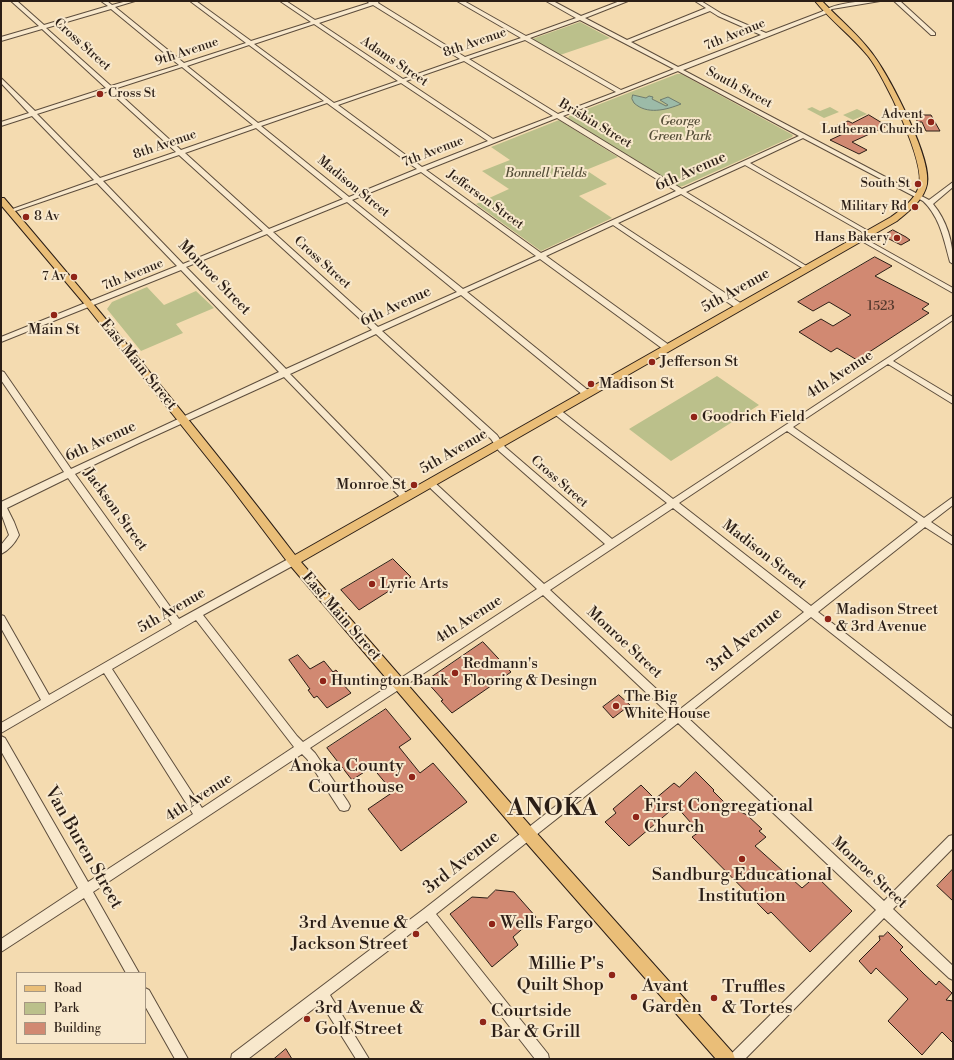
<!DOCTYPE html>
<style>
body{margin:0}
#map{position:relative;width:954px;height:1060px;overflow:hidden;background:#f4dbb0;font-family:"Libre Bodoni",serif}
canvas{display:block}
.frame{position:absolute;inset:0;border:2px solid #2b1e16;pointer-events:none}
.legend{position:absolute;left:16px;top:972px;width:130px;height:72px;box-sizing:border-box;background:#f8e8cc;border:1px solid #a69783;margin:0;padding:5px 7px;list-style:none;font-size:12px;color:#2b1e16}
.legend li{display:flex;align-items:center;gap:8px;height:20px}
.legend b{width:20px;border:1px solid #a69783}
</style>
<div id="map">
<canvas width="954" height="1060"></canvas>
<div class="frame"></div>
<ul class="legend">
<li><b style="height:5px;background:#eabe78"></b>Road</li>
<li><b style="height:11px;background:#bbc08b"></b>Park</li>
<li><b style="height:11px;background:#d18972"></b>Building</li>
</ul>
</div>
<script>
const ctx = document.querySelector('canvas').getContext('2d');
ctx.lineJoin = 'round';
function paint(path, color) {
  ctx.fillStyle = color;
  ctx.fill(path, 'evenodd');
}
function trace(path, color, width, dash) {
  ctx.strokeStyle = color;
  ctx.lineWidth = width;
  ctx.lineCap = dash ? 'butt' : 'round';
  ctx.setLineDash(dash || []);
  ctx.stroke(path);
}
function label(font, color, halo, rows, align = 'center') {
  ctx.font = font + ' "Libre Bodoni",serif';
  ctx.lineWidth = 4;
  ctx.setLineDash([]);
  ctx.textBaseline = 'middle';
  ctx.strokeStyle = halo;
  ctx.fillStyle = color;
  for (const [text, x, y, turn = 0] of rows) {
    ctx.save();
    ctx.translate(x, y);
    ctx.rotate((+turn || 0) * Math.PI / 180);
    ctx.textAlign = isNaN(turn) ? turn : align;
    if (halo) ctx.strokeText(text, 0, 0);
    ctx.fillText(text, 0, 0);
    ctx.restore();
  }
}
const green = new Path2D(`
 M580 22 610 38 560 55 532 39Z
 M677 74H681L793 135 792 137 683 186 679 187 568 119 569 116Z
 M812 107 820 111 830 107 839 112 824 118 807 109Z
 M857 109 867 114 853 120 843 115Z
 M559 120 618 157 586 170 607 184 579 196 612 218 541 251 476 204 509 189 482 171 510 160 491 147Z
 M147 287 164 305 196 291 214 308 176 324 183 333 141 351 107 309 112 302Z
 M717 376 759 405 671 461 629 429Z`);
const water = new Path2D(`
 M633 95 646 98 649 96 653 97 652 99 666 106 668 105 660 100 668 97 681 104C666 110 647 115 634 103L632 99Z`);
const building = new Path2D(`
 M913 111 921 115H931L940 131H926L922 122H918Z
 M869 115 887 126 852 142 867 150 859 154 830 140 845 133 833 127 848 121 852 123Z
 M893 230 906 237 910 240 901 245 883 236Z
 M875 257 892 266 875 276 929 304 922 309 929 313 857 360 837 348 831 352 799 332 821 319 833 326 851 315 829 302 813 311 798 302Z
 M393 559 411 577 359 610 341 590Z
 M483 642 511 672 452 713 441 701 443 700 426 681Z
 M298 655 310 669 324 661 333 672 336 670 344 680 341 682 351 693 327 708 317 696 314 698 308 690 310 689 289 660Z
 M619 695 630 705 613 718 603 707Z
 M386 709 411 739 399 747 420 773 433 763 467 802 401 851 368 809 393 792 372 767 352 780 327 748Z
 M696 772 714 790 713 791 727 805 747 815 762 829 759 831 766 837 755 846 802 888 816 876 852 911 810 952 771 912 768 914 692 837 699 832 676 806 629 846 605 822 616 813 613 809 641 785 655 799 674 783 679 787Z
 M953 869V901L937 886Z
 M496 890 514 892 536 917 513 937 518 945 492 967 450 914 472 897 487 898Z
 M888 932 903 947 900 950 924 974 936 985 939 981 952 993 946 1000 953 1001V1043L942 1032 922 1055 888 1021 908 999 876 968 871 974 859 961 880 940 879 936H883Z
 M286 1049 292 1059H274Z`);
const minor = new Path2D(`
 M11 1H17L44 25 108 6 101 1H107L112 5 127 1H135L115 7 184 63 246 43 190 1H196L251 41 311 22 280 1H286L315 20 369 3 367 1H379L378 3 465 57 521 38 457 1H464L526 36 576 18 546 1H553L581 16 620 1H628L585 18 627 40 706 8 695 1H701L722 14 766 33 821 12C837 2 861 1 880 1L832 9 825 14 683 70 929 200 953 182V187L933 204C947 221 953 242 953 264L950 262C944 240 940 217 923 201L803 138 750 163 870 232V234H866L745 165 686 192 808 267V269H804L681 194 618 223 742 304V308H736L613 225 546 256 669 345V349H663L540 259 467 292 589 391 590 393 589 395H583L461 295 382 331 497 435 505 447 612 539 667 503 553 413 552 411 553 409H559L673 499 953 315V320L893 361 953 397V404L888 364 793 427 924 518 953 497V505L931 522 953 537V545L925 527 818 612 953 717V728L949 726 811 617 686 716 884 901 949 836 953 835V848L893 909 953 966V980L949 978 884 918 745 1059H730L731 1054 876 910 678 723 436 914 548 1054 549 1059H535L427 921 330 995 369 1059H356L321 1003 248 1059H231L232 1054 424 909 671 716 543 595 310 748 315 753 348 802 350 806 348 810 344 811 340 810 307 759 302 754 93 892 139 973H126L84 898 1 952V939L78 888 1 751V736L5 738 88 882 193 814 104 673 1 733V723L41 700 1 628V615L4 616 49 695 172 624 68 478 7 508 14 522 19 535C15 543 9 550 1 554V545L9 535 1 513V502L64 472 1 380V371L4 372 71 469 279 372 181 270 1 342V337L177 266 97 183 12 212H8L7 211 94 180 32 116 1 126V122L29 113 1 83V78L35 111 106 88 42 29 1 41V37L39 26ZM373 5 460 59 403 79 319 23ZM111 9 179 65 111 86 46 28ZM710 11 718 16 761 35 678 67 631 42ZM580 20 674 69 621 90 530 38ZM314 24 398 81 334 103 254 44ZM525 40 616 92 558 114 469 59ZM249 45 324 101 258 123 187 66ZM464 61 553 116 493 139 406 81ZM182 67 253 125 181 150 114 89ZM678 71 799 136 682 189 563 116ZM401 83 488 141 422 167 338 105ZM109 91 176 152 100 178 37 114ZM327 103 331 106 417 169 349 197 261 126ZM557 118 676 191 541 253 426 170ZM256 128 343 199 269 229 185 153ZM179 155 263 231 183 264 103 181ZM421 172 536 256 463 289 352 200ZM347 202 457 292 378 327 273 232ZM267 234 372 330 286 369 186 267ZM376 334 491 439 499 451 605 544 544 584 433 481H427L426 483 427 485 537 589 303 742 297 736 203 615 296 564 298 561 296 558H290L179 619 75 474 139 443 284 377 402 499H408L409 497 408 495 290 374ZM787 431 918 522 811 606 679 503ZM673 508 804 612 679 710 550 590ZM196 620 294 747 202 808 112 669Z
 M894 1H900L935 33V35H931Z
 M860 236 953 288V293L858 239V237Z
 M145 988 149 990 188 1059H175L145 1006Z`);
const major = new Path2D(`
 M815 1H822C839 19 860 36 874 56 890 78 932 158 927 184 924 200 909 211 897 221L301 562 533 829 733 1053 735 1059H716L523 839 289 564 230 486 87 307 1 205V198H4C103 315 202 433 295 555L891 217C902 209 915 200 919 186 926 162 884 76 868 56 852 36 831 21 815 1Z`);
const markers = [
 [100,94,4,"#8f2418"],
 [931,122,4,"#8f2418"],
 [918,184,4,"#8f2418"],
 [915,207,4,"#8f2418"],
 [26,217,4,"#8f2418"],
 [897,238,4,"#8f2418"],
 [74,277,4,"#8f2418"],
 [54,315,4,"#8f2418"],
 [652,362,4,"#8f2418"],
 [591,384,4,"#8f2418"],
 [694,417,4,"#8f2418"],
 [414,485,4,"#8f2418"],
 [372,584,4,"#8f2418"],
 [828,619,4,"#8f2418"],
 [455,673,4,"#8f2418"],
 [323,681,4,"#8f2418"],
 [616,706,4,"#8f2418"],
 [412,777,4,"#8f2418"],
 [636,817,4,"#8f2418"],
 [742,859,4,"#8f2418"],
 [492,924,4,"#8f2418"],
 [416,934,4,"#8f2418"],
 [612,975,4,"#8f2418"],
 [634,997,4,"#8f2418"],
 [714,998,4,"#8f2418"],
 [307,1019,4,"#8f2418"],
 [483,1022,4,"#8f2418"]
];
const farStreetnames = [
 ["7th Avenue",735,35,-22],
 ["8th Avenue",475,43,-19],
 ["Cross Street",82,45,42],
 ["9th Avenue",187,52,-18],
 ["Adams Street",394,62,34],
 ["South Street",739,88,28],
 ["Brisbin Street",595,124,31],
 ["8th Avenue",165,145,-19],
 ["7th Avenue",433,152,-21],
 ["Madison Street",353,187,39],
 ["Jefferson Street",485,200,36],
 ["Cross Street",322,263,42],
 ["7th Avenue",133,275,-22],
 ["Cross Street",559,482,41]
];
const farPoinames = [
 ["Cross St",108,94,"left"],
 ["Advent",923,115],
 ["Lutheran Church",923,130],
 ["South St",910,184],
 ["Military Rd",907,207],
 ["8 Av",34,217,"left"],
 ["Hans Bakery",889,238],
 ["7 Av",66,277]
];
const farParknames = [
 ["George",680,122],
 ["Green Park",680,137],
 ["Bonnell Fields",546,174]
];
const numberNames = [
 ["1523",881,307]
];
const streetNames = [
 ["6th Avenue",691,172,-24],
 ["Monroe Street",214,278,46],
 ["5th Avenue",736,291,-29],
 ["6th Avenue",396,307,-25],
 ["East Main Street",138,365,51],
 ["4th Avenue",840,375,-33],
 ["6th Avenue",101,442,-25],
 ["5th Avenue",454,452,-30],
 ["Jackson Street",115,510,54],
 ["Madison Street",764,555,38],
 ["5th Avenue",172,611,-30],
 ["East Main Street",341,617,49],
 ["4th Avenue",469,620,-33],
 ["Monroe Street",624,643,43],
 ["4th Avenue",199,798,-33],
 ["Monroe Street",869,873,43]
];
const poiNames = [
 ["Main St",54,330,"center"],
 ["Jefferson St",660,362],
 ["Madison St",599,384],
 ["Goodrich Field",702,417],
 ["Monroe St",406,485,"right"],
 ["Lyric Arts",380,584],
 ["Madison Street",836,610],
 ["& 3rd Avenue",836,627],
 ["Redmann's",463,664],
 ["Flooring & Desingn",463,681],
 ["Huntington Bank",331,681],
 ["The Big",624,697],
 ["White House",624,714]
];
const nearStreetnames = [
 ["3rd Avenue",745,640,-39],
 ["Van Buren Street",83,848,60],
 ["3rd Avenue",462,863,-38]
];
const nearPoinames = [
 ["Anoka County",404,767,"right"],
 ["Courthouse",404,788,"right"],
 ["First Congregational",644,807],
 ["Church",644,828],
 ["Sandburg Educational",742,876,"center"],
 ["Institution",742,897,"center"],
 ["3rd Avenue &",408,924,"right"],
 ["Jackson Street",408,945,"right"],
 ["Wells Fargo",500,924],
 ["Millie P's",604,965,"right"],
 ["Quilt Shop",604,986,"right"],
 ["Avant",642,987],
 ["Garden",642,1008],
 ["Truffles",722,988],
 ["& Tortes",722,1009],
 ["3rd Avenue &",315,1009],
 ["Golf Street",315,1030],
 ["Courtside",491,1012],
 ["Bar & Grill",491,1033]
];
const nearDistrictnames = [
 ["ANOKA",553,809]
];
paint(green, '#bbc08b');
paint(water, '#9cbba8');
trace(water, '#6f7c6e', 1);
paint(building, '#d18972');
trace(building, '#2b1e16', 1);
trace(minor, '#5d4d3c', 2);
trace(major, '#2b1e16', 2);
paint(minor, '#f8e8cc');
paint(major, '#eabe78');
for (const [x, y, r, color] of markers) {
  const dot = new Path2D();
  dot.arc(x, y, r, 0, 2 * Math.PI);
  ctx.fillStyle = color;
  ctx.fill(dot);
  trace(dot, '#f8e8cc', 1.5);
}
label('13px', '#2b1e16', '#f8e8cc', farStreetnames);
label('13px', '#2b1e16', '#f8e8cc', farPoinames, 'right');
label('italic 13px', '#564f39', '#f8e8cc', farParknames);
label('13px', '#54392d', null, numberNames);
label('15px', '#2b1e16', '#f8e8cc', streetNames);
label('15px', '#2b1e16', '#f8e8cc', poiNames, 'left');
label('18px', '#2b1e16', '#f8e8cc', nearStreetnames);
label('18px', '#2b1e16', '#f8e8cc', nearPoinames, 'left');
ctx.letterSpacing = '1px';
label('bold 23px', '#2b1e16', '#f8e8cc', nearDistrictnames);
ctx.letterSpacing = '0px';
</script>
